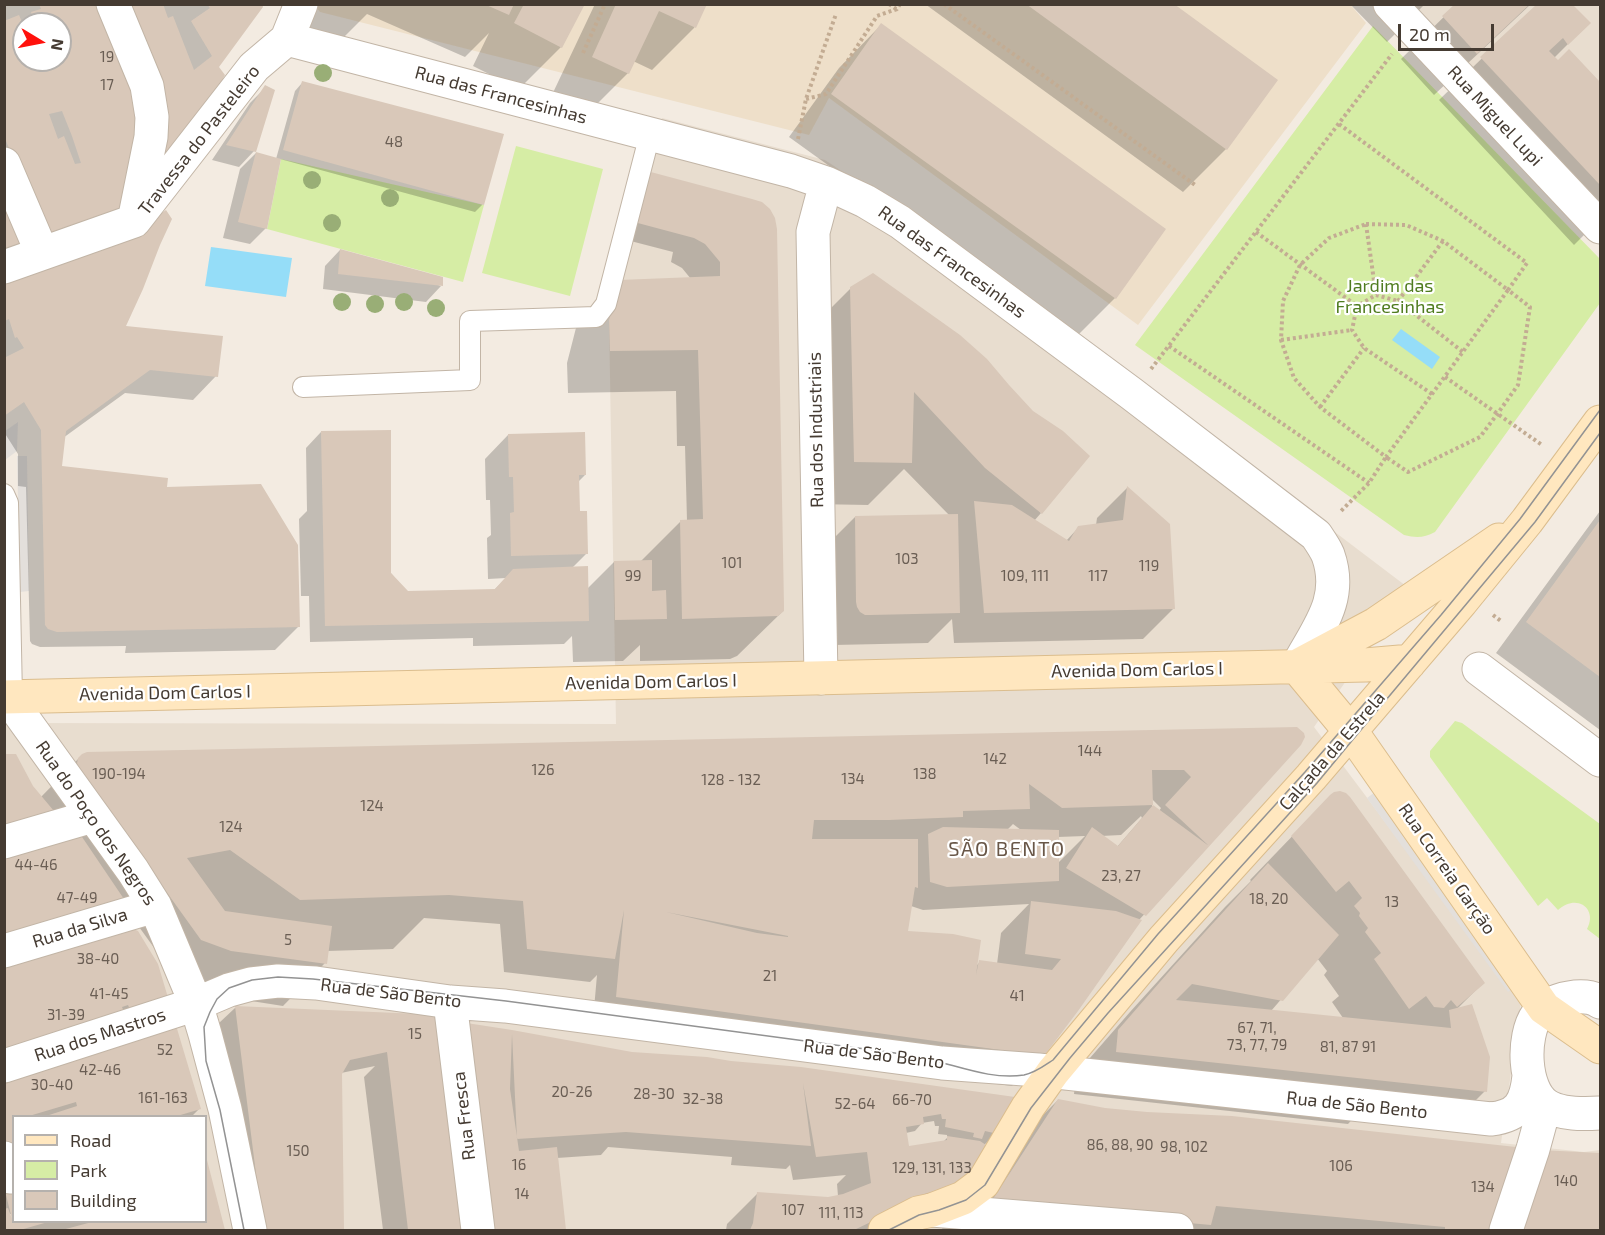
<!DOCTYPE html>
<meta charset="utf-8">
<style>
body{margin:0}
#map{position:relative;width:1605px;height:1235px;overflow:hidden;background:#f3ebe1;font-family:"Exo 2",sans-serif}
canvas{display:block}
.frame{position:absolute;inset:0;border:6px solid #453b32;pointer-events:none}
.legend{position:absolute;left:12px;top:1115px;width:195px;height:108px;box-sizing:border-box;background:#fff;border:2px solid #b5b1ad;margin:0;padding:8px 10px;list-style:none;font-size:18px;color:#453b32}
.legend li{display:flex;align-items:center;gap:12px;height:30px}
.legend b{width:30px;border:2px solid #b5b1ad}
.north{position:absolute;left:12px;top:12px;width:60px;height:60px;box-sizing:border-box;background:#fff;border:2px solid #b5b1ad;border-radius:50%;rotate:100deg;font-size:16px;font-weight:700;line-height:24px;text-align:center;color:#453b32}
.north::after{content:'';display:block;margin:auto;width:21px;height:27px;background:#ff110c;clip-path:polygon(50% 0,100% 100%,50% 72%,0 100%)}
.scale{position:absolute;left:1398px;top:24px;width:96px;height:27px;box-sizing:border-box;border:3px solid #453b32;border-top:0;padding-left:8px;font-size:18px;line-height:21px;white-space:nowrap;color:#453b32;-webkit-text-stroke:4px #fff;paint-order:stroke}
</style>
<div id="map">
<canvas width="1605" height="1235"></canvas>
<div class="frame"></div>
<ul class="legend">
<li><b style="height:8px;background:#ffe7bf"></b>Road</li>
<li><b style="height:16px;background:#d6eda5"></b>Park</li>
<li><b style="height:16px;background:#d9c8b9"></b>Building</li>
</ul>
<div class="north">N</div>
<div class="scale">20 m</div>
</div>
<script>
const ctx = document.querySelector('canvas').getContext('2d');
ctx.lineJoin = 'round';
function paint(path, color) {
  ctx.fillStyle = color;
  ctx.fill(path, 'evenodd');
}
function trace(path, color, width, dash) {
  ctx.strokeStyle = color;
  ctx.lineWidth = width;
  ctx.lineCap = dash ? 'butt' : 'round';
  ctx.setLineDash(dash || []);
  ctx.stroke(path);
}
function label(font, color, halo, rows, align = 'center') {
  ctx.font = font + ' "Exo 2",sans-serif';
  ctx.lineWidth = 4.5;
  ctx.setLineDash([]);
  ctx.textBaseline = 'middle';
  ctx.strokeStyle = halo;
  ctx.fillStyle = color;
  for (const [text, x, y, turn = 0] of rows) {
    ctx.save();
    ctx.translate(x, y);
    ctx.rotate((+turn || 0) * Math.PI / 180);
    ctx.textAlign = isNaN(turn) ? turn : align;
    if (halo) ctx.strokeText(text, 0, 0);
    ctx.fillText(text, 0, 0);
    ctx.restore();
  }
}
const residential = new Path2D(`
 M1410 5H1600V204Z
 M662 118 825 160 980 263 1410 589 1314 727 1521 1003 1501 1143 1584 1152 1600 1150V1230H5V723L616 724 609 320ZM14 1116H206V1222H14Z`);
const education = new Path2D(`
 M1350 4 1366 23 1138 325 829 98 809 135 320 12 314 5Z`);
const green = new Path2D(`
 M1373 26 1600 259V303L1435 532C1424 538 1416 538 1404 535L1135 345Z
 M516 146 603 169 570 296 482 273Z
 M281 159 484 205 463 282 267 229Z
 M1455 721 1462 723 1600 824V939L1587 929C1598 909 1577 893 1558 910L1547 898 1538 906 1430 757V751Z`);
const parking = new Path2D(`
 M18 422 17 451 5 460V431Z
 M17 456H27L29 591 20 592Z
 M1375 792 1516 986 1508 992 1367 798Z`);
const water = new Path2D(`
 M211 247 292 258 286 297 205 286Z
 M1401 329 1440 357 1432 369 1392 340Z`);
const shadow = new Path2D(`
 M4 4H260L217 67 164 176 124 327 216 376 193 400 125 393 63 438 61 467 165 488 298 627 275 650 125 653 126 646 40 647 32 644 30 641 26 487 18 486V454L4 432ZM24 24H60V60H24Z
 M294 4H583L561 47 519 89 473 66 489 33 465 57 367 14 328 53 282 32Z
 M595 4H705L694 28 652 70 633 61 628 73 585 116 550 99Z
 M925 4H1171L1276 80 1226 149 1183 192Z
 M1350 4H1425L1387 42Z
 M1457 4H1531L1434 95 1401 59Z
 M1538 4H1571L1589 23 1554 58 1558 62 1569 51 1600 84V219L1574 245 1439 100Z
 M881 25 1164 229 1115 298 1072 341 789 137 839 68Z
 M302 83 483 204 475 212 280 159 266 228 250 244 223 238 240 169 256 153 276 159 295 91Z
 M266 87 254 151 239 167 212 160 250 103Z
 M632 189 761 204 781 613 737 656 730 659 640 661V645L623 661 573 662 572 636 564 644 473 646V638L310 642 309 596H301L299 519 307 511 306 448 321 432 390 572 407 592 493 591 506 578 488 579 487 538 491 535 490 500H486L485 459 508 435 585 475 578 482V513L586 554 572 568 587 589 614 562 641 561 681 521H687L685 446H677L676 391 568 393 567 363 577 324 691 279 682 268 671 262 673 252 619 238Z
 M340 250 441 286 426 302 323 289 325 266Z
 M851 288 1041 513 1034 521 1066 541 1079 527 1096 525 1097 518 1127 488 1174 608 1143 639 954 643 952 619 928 643 834 645 824 548 855 517 949 515 904 469 868 505 812 504 808 331Z
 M1600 511V730L1496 653Z
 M1300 744 1139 920 1043 1055 1012 1086 936 1076 593 1020 597 975 590 982 504 972 500 924 424 918 393 949 327 951 325 963 283 1006 213 995 170 970 124 906 199 1109 192 1116H14L32 786 41 797 82 755ZM1152 799 1161 808 1159 811 1152 806ZM1141 816 1142 818 1117 847 1101 836 1121 835ZM1013 824 1021 830H1007ZM1085 836 1057 864 1058 837ZM1029 904 1001 933 997 964 980 962 976 966 907 933 911 906 923 910Z
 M1331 796 1483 983 1456 1010 1485 1091 1454 1122 1359 1112 1348 1124 1074 1094 1076 1074 1130 1012 1225 907 1251 881 1250 880ZM1317 958 1327 971 1324 975 1339 996 1332 1002 1343 1018 1271 1011Z
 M235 1008 441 1017 460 1024 632 1053 900 1082 997 1133 892 1230H726L727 1224 758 1193 828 1198 838 1196 837 1184 846 1175 793 1180 790 1165 786 1169 731 1165 732 1157 608 1147 601 1155 557 1158 565 1230H383L364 1077 375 1066 341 1073 343 1230H245L219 1023ZM934 1121 935 1126H939L938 1134 947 1135V1138L943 1142 907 1147 906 1133 915 1131 922 1123Z
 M1058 1100 1497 1230H941L1027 1131Z
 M1541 1152 1600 1154V1230H1505Z
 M206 1162 223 1230H16L14 1222H206Z
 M5 1186 12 1214H9L13 1230H4Z`);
const building = new Path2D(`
 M39 4H102L146 113 129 217 60 239 44 232 4 136V21L19 15 24 27V60H35L37 71 40 60H60V24H36L31 12 41 9ZM62 111 72 136 81 163 75 164 64 136 58 139 49 114Z
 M116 4H163L168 18 173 16 194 70 212 56 191 21 210 8 207 4H262L263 7 219 67 225 75 211 101 165 177Z
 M484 4H514L509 15Z
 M524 4H585L562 48 514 23Z
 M616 4H707L696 28 659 11 629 74 592 57Z
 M1026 4H1174L1278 80 1227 150Z
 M1455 4H1530L1477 54 1442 16Z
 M1536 5H1573L1591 23 1568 45 1563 38 1549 51 1558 60 1569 49 1600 82V185L1480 57Z
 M881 23 1166 229 1116 299 831 94Z
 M302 81 504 134 484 205 283 150Z
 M265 85 275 90 256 152 281 159 267 229 238 222 256 152 226 145Z
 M647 171 752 199 762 202 770 209 775 218 777 229 784 606V611L778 616 682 619 680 520 703 519 698 350 610 351 609 320 619 280 720 276V262L705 244 694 238 634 222Z
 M4 189 30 249 4 259Z
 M166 210 172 219 160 245 143 289 126 326 223 336 218 377 150 370 66 431 62 466 168 478 167 487 261 484 298 545 300 627 57 632 48 629 45 625 41 430 24 402 4 416V358L24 348 17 337 15 338 9 319 4 321V272L136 231Z
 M340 249 443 277V286L338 274Z
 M873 273 960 335 987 359 1009 385 1033 411 1063 431 1090 456 1042 514 985 468 914 392 912 463 854 462 850 287Z
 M391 430V573L408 591 495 589 513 569 588 566 589 621 325 626 321 431Z
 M585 432 586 475H579L580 511H587L588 554 511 556 510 513 514 512 513 477H509L508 434Z
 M1127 486 1170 524 1175 609 984 613 974 501 1012 505 1069 541 1078 526 1123 520Z
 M958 514 960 613 870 615H865L860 612 857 607 856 602 855 516Z
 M1600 520V677L1526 622Z
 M652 560V591L666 590 667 619 615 620 614 561Z
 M1297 727 1304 733 1305 737 1301 745 1146 916 1066 868 1092 827 1118 846 1153 805 1209 846 1165 805 1191 777 1184 770H1152L1153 805 1062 808 1029 784 1030 809 963 811V817L889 820H814L812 839H918V888L915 887 908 931 953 934 981 940 976 975 979 960 1052 970 1061 959 1025 954 1031 901 1116 911 1142 920 1078 1011 1044 1056 616 997 624 910 615 959 527 949 523 901 449 895 300 900 230 850 187 858 225 911 332 926 327 964 231 951 201 940 94 791 78 768 77 763 78 758 82 754 87 752ZM666 912 788 936V937L757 933Z
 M4 754H16L33 786 59 817 4 835Z
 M1340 791 1346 793 1350 797 1485 983 1457 1007 1451 1000 1444 1008 1434 1007 1426 996 1409 1009 1374 959 1381 953 1365 932 1368 928 1359 916 1360 913 1354 906 1362 898 1349 881 1336 892 1291 836 1330 795 1334 792Z
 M943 827 1059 830V881L947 887 930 882 928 834Z
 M78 831 128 905 4 943V851Z
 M1268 863 1339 935 1283 1001 1192 984 1176 1000 1451 1028 1449 1010 1472 1004 1490 1057 1487 1092 1116 1052 1118 1030 1173 967Z
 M129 927 138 931 158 964 169 1001 131 1012 128 1005 122 1007 127 1019 4 1057V964Z
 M235 1006 443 1015 466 1230H408L387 1052 350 1060 342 1074 344 1230H263Z
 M175 1022 201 1109 177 1116H46L77 1106 76 1102 29 1116H14V1170L4 1142V1075Z
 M460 1022 512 1030 632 1052 707 1057 731 1061 801 1067 1015 1097 998 1134 985 1131 982 1139 973 1137 974 1133 945 1127 946 1119H942L941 1114 923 1117 924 1124 906 1127 909 1146 947 1140V1136L980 1141 992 1149 973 1180 875 1220 854 1230H750L753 1223 757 1192 828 1197 843 1194 871 1183 867 1152 816 1157 803 1083 811 1146 626 1132 517 1139 512 1034 510 1089 519 1151 557 1147 566 1230H487Z
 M1058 1099 1105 1108 1147 1112 1232 1116 1525 1148 1499 1230H1445V1227L1216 1206 1211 1225 989 1205Z
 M1540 1150 1600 1153V1230H1515Z
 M206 1160H207L225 1230H62L92 1222H206Z
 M14 1183V1222H48L20 1230H4V1209L8 1208 12 1219 4 1187Z`);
const path = new Path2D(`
 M889 4 896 9
 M944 4 1195 185
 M583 53 605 4
 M806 99 826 94 877 16 897 9 900 4
 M1339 124 1527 263 1508 290 1530 307 1518 385 1498 413 1480 437 1408 472 1386 457 1369 483 1340 512
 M798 139 806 99 836 14
 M1366 224 1406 225 1443 241 1508 290 1386 457 1320 407 1294 378 1281 340 1283 301 1300 265 1329 238Z
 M1366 224 1376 295
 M1256 232 1357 306
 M1398 301 1443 241
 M1281 340 1352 330
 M1169 346 1369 483
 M1151 369 1392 54
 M1445 377 1542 445
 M1432 394 1364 348 1352 330 1357 306 1376 295 1398 301 1463 352
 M1320 407 1364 348
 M1493 615 1501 621`);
const lane = new Path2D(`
 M303 387 470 380V321L596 317 606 304 650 134
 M4 494 8 503 12 697`);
const street = new Path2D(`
 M113 4 147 86 152 117 151 137 135 216
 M1390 4 1600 227
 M287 39 791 171 826 183 865 201 900 222 1132 394 1316 535C1320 541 1325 548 1328 555 1344 600 1317 629 1297 667
 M4 164 42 253
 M4 267 134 221 254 67 287 39 301 4
 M1479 669 1600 760
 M821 678 813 232 826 183
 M12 697V703L133 871 155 906 196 1004 205 1034 225 1109 250 1230
 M4 842 93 816
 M4 951 155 906
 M450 1002 478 1230
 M1600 1002C1591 996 1580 996 1569 998 1557 1000 1545 1005 1537 1015 1522 1036 1523 1089 1546 1105 1561 1115 1584 1114 1600 1113
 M4 1066 196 1004 229 990 251 984 278 981 316 983 450 1002 505 1006 942 1063 1038 1070 1491 1119C1519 1116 1526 1103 1529 1076
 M4 1158 10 1177 14 1176
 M932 1210 1177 1230
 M1506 1230 1533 1149 1545 1105`);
const secondary = new Path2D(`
 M1301 664 1376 624 1499 540
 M1297 667 1355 737 1544 1008 1600 1047
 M4 697 1365 665 1400 662 1409 663
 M885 1230 918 1213 932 1210 963 1198 983 1183 1028 1107 1053 1072 1164 939 1311 777 1461 602 1527 521 1600 422`);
const tram = new Path2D(`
 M244 1230 220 1110 206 1061 204 1027 210 1012 217 999 229 988 252 980 278 977 313 979 506 1001 895 1053C905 1055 916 1056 927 1059 959 1066 991 1080 1024 1075 1035 1073 1044 1066 1053 1060L1158 934 1305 772 1441 615 1520 519 1600 410
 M889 1230 919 1215 939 1210 966 1200 985 1185 1031 1108 1070 1058 1108 1013 1317 783 1355 737 1535 522 1600 433`);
const trees = [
 [323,73],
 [312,180],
 [390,198],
 [332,223],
 [342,302],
 [404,302],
 [375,304],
 [436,308]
];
const numberNames = [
 ["19",107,57],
 ["17",107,85],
 ["48",394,142],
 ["103",907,559],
 ["101",732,563],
 ["119",1149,566],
 ["99",633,576],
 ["109, 111",1025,576],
 ["117",1098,576],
 ["144",1090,751],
 ["142",995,759],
 ["126",543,770],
 ["190-194",119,774],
 ["138",925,774],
 ["134",853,779],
 ["128 - 132",731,780],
 ["124",372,806],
 ["124",231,827],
 ["44-46",36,865],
 ["23, 27",1121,876],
 ["47-49",77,898],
 ["18, 20",1269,899],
 ["13",1392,902],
 ["5",288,940],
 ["38-40",98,959],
 ["21",770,976],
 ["41-45",109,994],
 ["41",1017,996],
 ["31-39",66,1015],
 ["67, 71,",1257,1028],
 ["73, 77, 79",1257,1045],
 ["15",415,1034],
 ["81, 87 91",1348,1047],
 ["52",165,1050],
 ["42-46",100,1070],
 ["30-40",52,1085],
 ["20-26",572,1092],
 ["28-30",654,1094],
 ["161-163",163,1098],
 ["32-38",703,1099],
 ["66-70",912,1100],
 ["52-64",855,1104],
 ["86, 88, 90",1120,1145],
 ["98, 102",1184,1147],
 ["150",298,1151],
 ["16",519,1165],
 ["106",1341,1166],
 ["129, 131, 133",932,1168],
 ["140",1566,1181],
 ["134",1483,1187],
 ["14",522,1194],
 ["107",793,1210],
 ["111, 113",841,1213]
];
const streetNames = [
 ["Rua das Francesinhas",501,95,15],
 ["Rua Miguel Lupi",1495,116,47],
 ["Travessa do Pasteleiro",199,140,-52],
 ["Rua das Francesinhas",952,262,36],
 ["Rua dos Industriais",816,430,-91],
 ["Avenida Dom Carlos I",1137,670,-1],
 ["Avenida Dom Carlos I",651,682,-1],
 ["Avenida Dom Carlos I",165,693,-1],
 ["Calçada da Estrela",1332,751,-49],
 ["Rua do Poço dos Negros",96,823,55],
 ["Rua Correia Garção",1447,869,55],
 ["Rua da Silva",80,928,-17],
 ["Rua de São Bento",391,993,7],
 ["Rua dos Mastros",100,1035,-18],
 ["Rua de São Bento",874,1054,7],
 ["Rua de São Bento",1357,1105,6],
 ["Rua Fresca",464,1116,-97]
];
const parkNames = [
 ["Jardim das",1390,286],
 ["Francesinhas",1390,307]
];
const neighbourhoodNames = [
 ["SÃO BENTO",1007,849]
];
paint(residential, '#e8ddcf');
paint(education, '#eedfc9');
paint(green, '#d6eda5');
paint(parking, '#e3dfdb');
paint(water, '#95ddf8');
paint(shadow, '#0003');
paint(building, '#d9c8b9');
trace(lane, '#c2b5a6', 22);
trace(street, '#c2b5a6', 35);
trace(secondary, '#dbbd8d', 35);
trace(path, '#c3ac93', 4, [3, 3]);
trace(lane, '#fff', 20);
trace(street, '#fff', 33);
trace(secondary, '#ffe7bf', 33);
trace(tram, '#939393', 1.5);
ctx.fillStyle = '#99ae76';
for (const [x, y] of trees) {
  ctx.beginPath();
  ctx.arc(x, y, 9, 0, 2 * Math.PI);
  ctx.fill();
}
label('15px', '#6a5e54', null, numberNames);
label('18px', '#453b32', '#fff', streetNames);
label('18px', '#4f7c1f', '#fff', parkNames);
ctx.letterSpacing = '1.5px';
label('20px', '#695748', '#fff', neighbourhoodNames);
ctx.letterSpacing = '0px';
</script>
